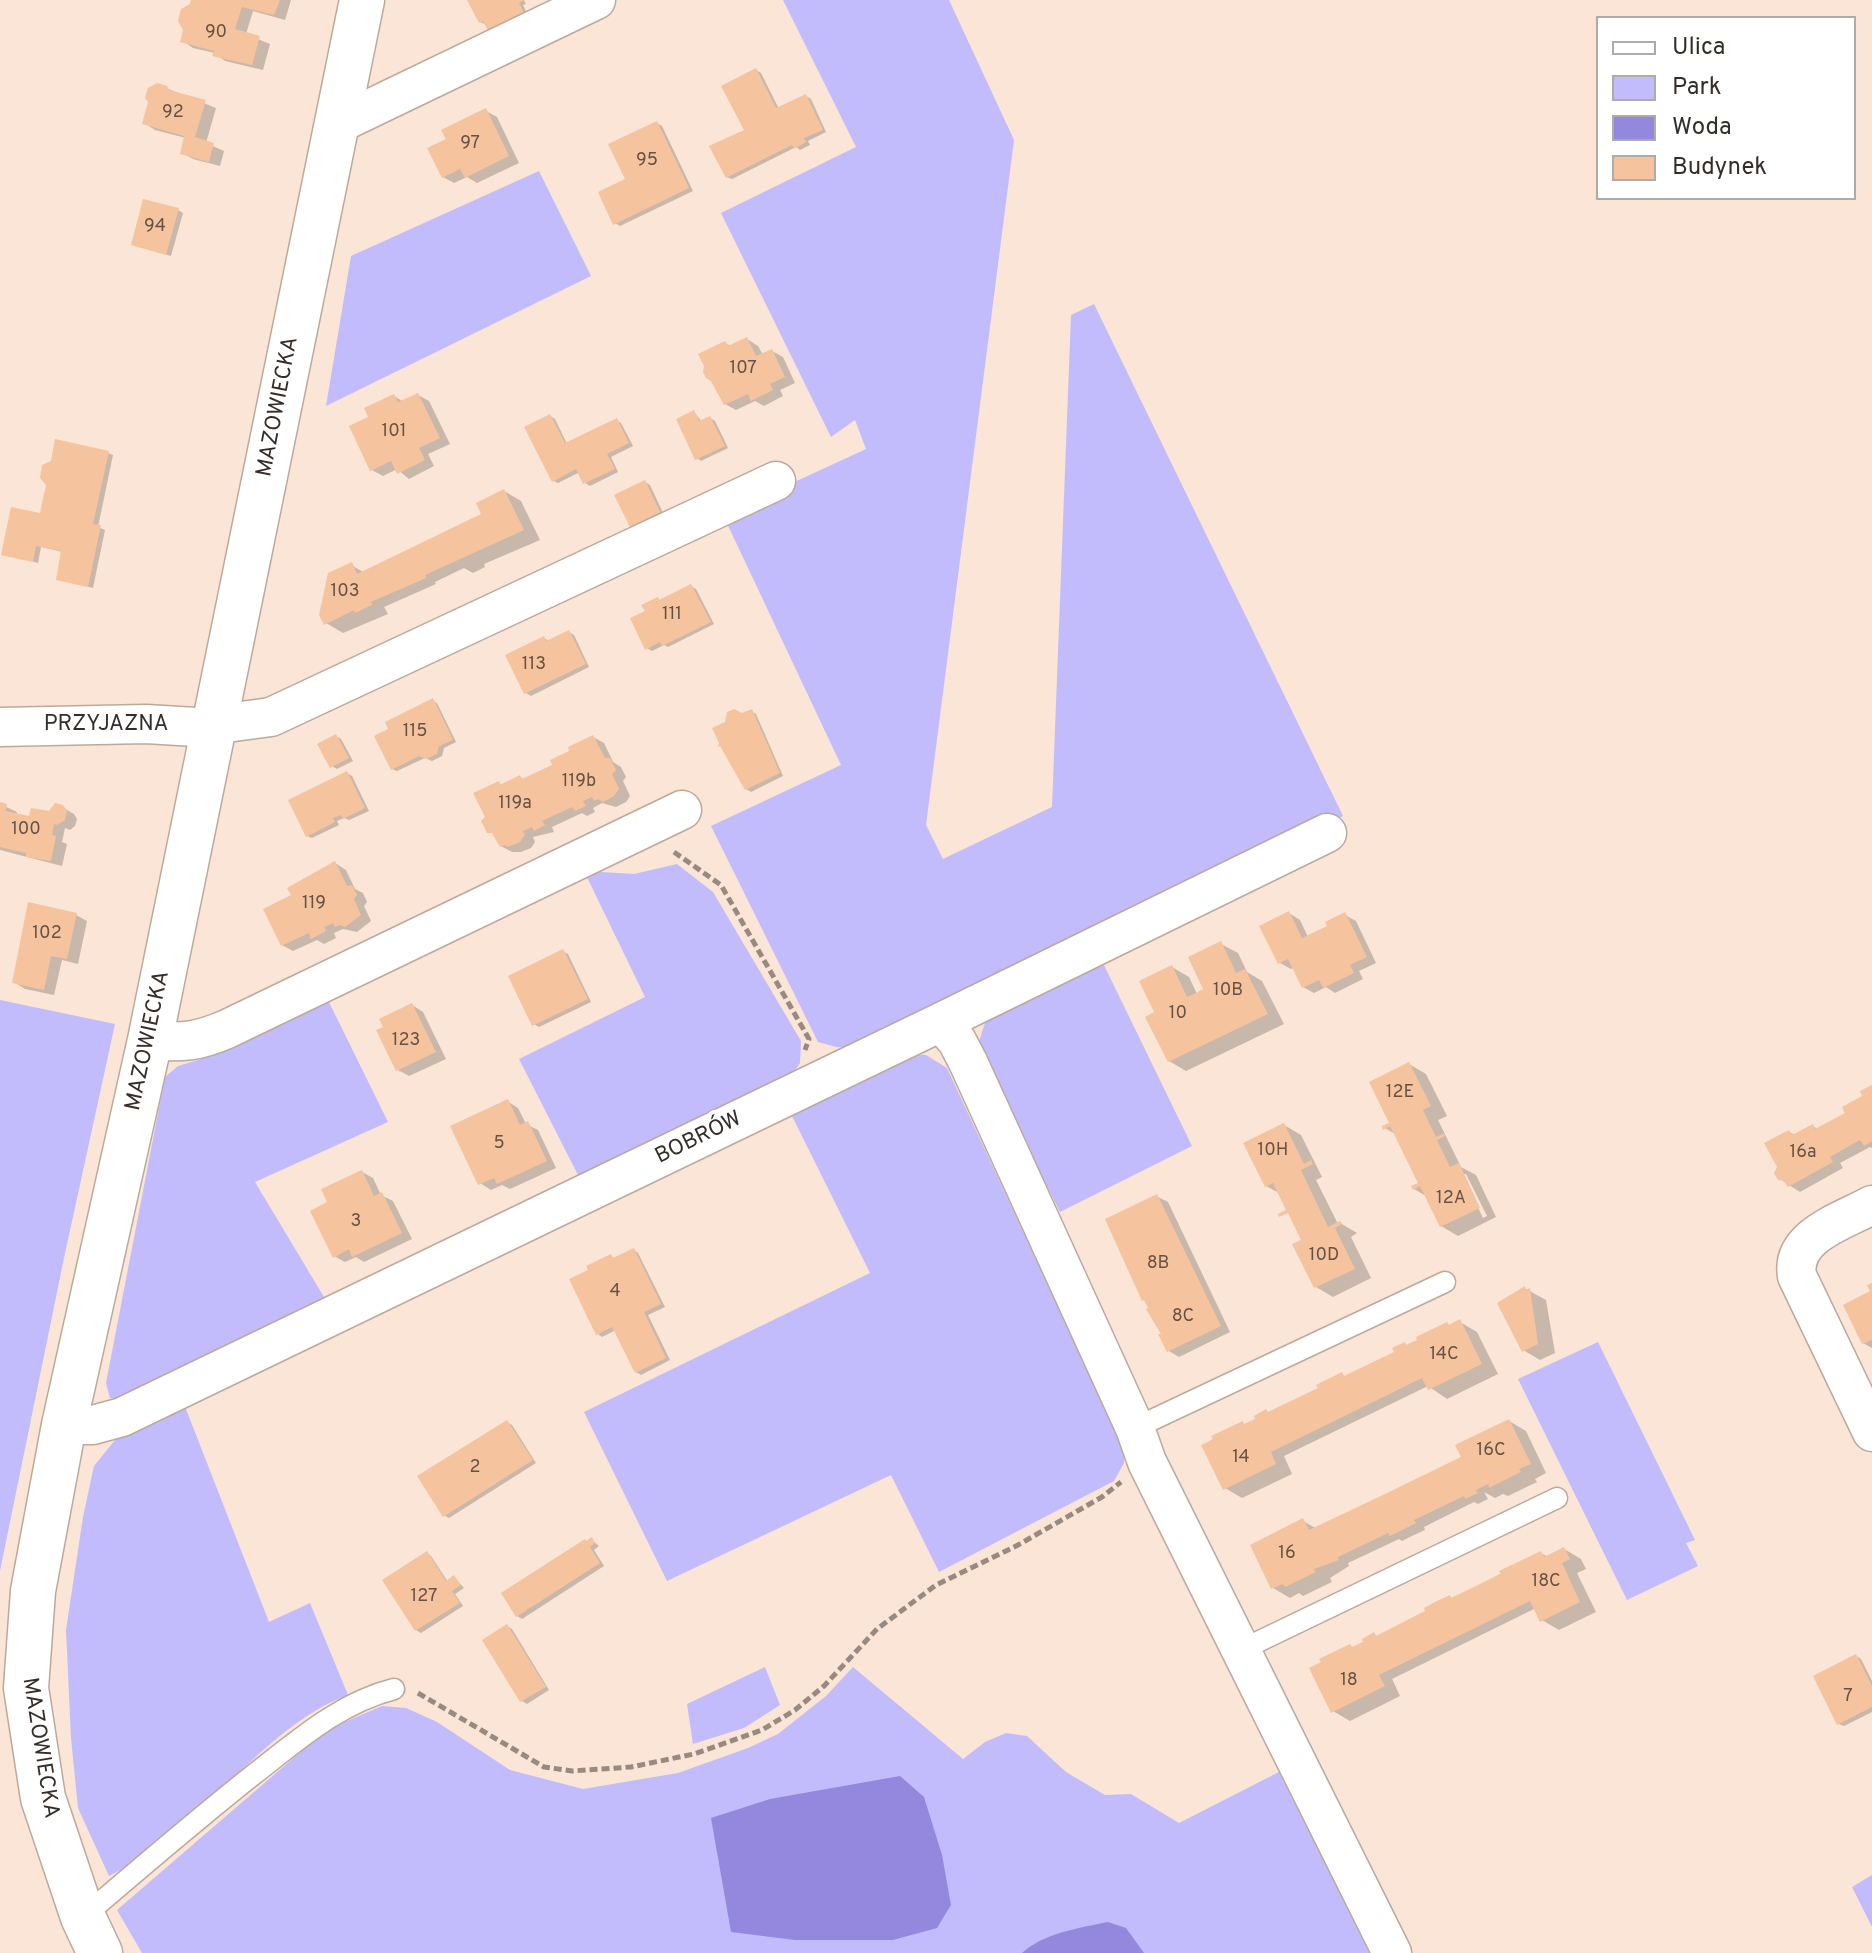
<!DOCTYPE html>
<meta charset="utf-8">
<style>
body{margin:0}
#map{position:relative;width:1872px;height:1953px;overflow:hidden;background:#fae5d6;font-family:Overpass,sans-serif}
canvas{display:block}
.legend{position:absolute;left:1596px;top:16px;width:260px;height:184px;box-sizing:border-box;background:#fff;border:2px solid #aeaba9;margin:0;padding:10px 14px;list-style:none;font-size:24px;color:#352d28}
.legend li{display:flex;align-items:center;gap:16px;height:40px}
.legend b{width:40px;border:2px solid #aeaba9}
</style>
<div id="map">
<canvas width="1872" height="1953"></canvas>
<ul class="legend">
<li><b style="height:10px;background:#fff"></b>Ulica</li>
<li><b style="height:22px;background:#c2bcfd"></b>Park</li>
<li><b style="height:22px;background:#9487de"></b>Woda</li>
<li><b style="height:22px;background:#f5c39d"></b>Budynek</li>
</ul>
</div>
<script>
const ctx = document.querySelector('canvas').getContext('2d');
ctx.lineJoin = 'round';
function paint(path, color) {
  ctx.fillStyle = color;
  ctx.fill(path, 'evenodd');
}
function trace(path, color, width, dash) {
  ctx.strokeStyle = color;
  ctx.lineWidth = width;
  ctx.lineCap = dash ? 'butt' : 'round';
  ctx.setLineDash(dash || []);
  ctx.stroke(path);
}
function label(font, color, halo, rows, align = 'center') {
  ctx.font = font + ' Overpass,sans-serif';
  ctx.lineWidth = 8;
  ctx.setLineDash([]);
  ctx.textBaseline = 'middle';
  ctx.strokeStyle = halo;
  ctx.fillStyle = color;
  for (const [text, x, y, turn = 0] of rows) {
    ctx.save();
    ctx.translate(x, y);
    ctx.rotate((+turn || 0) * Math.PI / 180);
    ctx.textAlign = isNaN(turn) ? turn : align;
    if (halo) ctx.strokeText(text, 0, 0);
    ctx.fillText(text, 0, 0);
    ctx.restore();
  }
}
const green = new Path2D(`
 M783 0H949L1014 140 926 825 943 859 1052 807 1071 315 1094 304 1343 816 863 1048 836 1047 818 1042 711 826 841 765 723 515 866 449 855 420 831 437 721 213 856 147Z
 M539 171 591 276 326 406 351 256Z
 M677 864 713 892 801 1041 800 1063 787 1083 580 1179 519 1059 645 997 584 871 634 874Z
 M1102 961 1192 1146 1060 1212 977 1047 987 1017Z
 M326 996 388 1122 255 1182 327 1302 126 1400 110 1398 106 1383 165 1077 178 1066 198 1060Z
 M0 1000 115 1024 64 1258 0 1571Z
 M906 1054 926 1055 947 1068 1125 1451 1124 1463 1114 1481 939 1572 891 1475 667 1581 584 1412 870 1273 789 1110Z
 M1598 1342 1695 1540 1686 1543 1698 1566 1627 1600 1518 1379Z
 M184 1404 269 1622 310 1603 348 1695C280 1719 215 1802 157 1848 143 1860 125 1867 109 1876L78 1808 71 1738 66 1630 83 1517 94 1466 119 1435Z
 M765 1667 780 1705 744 1728 693 1744 687 1704Z
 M853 1667 963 1759 985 1742 1006 1733 1027 1736 1066 1772 1105 1795 1131 1794 1179 1823 1281 1771 1374 1953H142L117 1910 326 1730 382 1706 406 1708 437 1722 510 1770 583 1789 678 1773 748 1748 778 1734 826 1696Z
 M1872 1875V1927L1852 1887Z`);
const water = new Path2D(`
 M900 1776 924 1797 942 1855 951 1905 937 1928 893 1940H795L731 1932 711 1818 770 1799Z
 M1108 1922 1126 1928 1144 1953H1022C1044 1933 1079 1928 1108 1922Z`);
const shadow = new Path2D(`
 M193 0H291L285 20 253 11 246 34 270 44 263 70 225 61 215 53 193 48 183 41Z
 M469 0H524L526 4 523 5 530 20 485 24 480 22Z
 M756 70 761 73 779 109 806 96 811 99 826 132 808 141 810 145 800 150 796 147 732 179 727 177 747 131Z
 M166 88 216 108 206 143 224 151 220 166 193 159 182 153 186 138 155 130 144 123Z
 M486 111 497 117 519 163 477 183 467 177 454 183 443 177 449 140Z
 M657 123 662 126 693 191 620 226 615 223 628 180Z
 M178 210 183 213 171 256 133 245Z
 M747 339 758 346 763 355 772 351 783 357 795 383 780 390 783 396 764 406 755 401 736 410 725 404V343L732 347Z
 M418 395 429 401 450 444 428 454 434 466 409 479 397 469 383 476 372 470 394 396 404 402Z
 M694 412 702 422 710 418 715 421 728 448 701 461 697 458Z
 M550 416 555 419 567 444 616 420 621 423 633 446 611 457 618 472 590 486 585 483 580 472 558 483 554 481Z
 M108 453 113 455 98 527 105 530 93 588 58 579 63 552 41 547 38 563 3 554Z
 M645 482 650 485 664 515 636 528 631 525Z
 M504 491 521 501 540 540 484 564 485 567 473 573 464 568 435 582 436 584 384 607 388 614 343 633 326 623 351 565 365 573 484 515Z
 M691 586 696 589 714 624 668 647 664 645 652 651 647 648V612L658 599 661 601Z
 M569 632 574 635 589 667 531 696 526 693 544 638 549 641Z
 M432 701 437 703 456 742 444 748 442 756 432 761 425 758 397 771 392 769Z
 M751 711 756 714 783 776 751 792 746 789 742 715Z
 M336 736 341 739 353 761 337 769 332 766Z
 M593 737 604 743 613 762 621 767 626 777 623 781 630 796 626 802 616 807 602 803 593 808 595 812 587 816 582 813 552 827 554 832 533 837 535 842 531 848 521 852H512L501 846 496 835 488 831 499 783 503 786 520 777 525 780 555 765Z
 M347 773 352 776 369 811 349 820 344 818 337 821 339 825 312 838 307 836Z
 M0 804 17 812V816L31 819 62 807 74 814 77 819 75 826 70 830 65 828 62 842 67 844 62 866 0 850Z
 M335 863 346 870 355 889 363 893 367 902 364 906 371 921 357 932 343 929 334 933 336 938 324 944 317 940 293 951 282 945 293 896Z
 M1289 913 1300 920 1308 937 1330 927 1345 915 1356 921 1376 963 1359 971 1363 979 1335 993 1326 987 1314 993 1303 987 1294 968 1291 969 1280 963Z
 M76 915 87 921 78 964 62 960 54 995 25 989 14 982Z
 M1221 944 1238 953 1247 972 1262 981 1284 1024 1186 1071 1169 1061 1172 967 1189 977 1197 994 1206 990Z
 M563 952 568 954 591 1002 539 1027 534 1024Z
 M412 1005 423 1012 446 1059 409 1076 398 1070Z
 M1409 1064 1426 1074 1447 1116 1438 1120 1461 1167 1476 1175 1496 1217 1458 1236 1441 1226 1426 1196 1414 1189 1421 1184 1397 1135 1385 1128 1392 1124ZM1462 1174H1466L1487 1216 1483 1218Z
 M1872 1087V1148L1870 1147 1840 1163 1843 1168 1800 1192 1780 1179 1789 1132 1795 1135 1813 1126 1818 1130 1848 1113Z
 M507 1101 518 1108 526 1124 538 1130 556 1168 510 1189 502 1185 491 1190 480 1183Z
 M1284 1125 1301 1135 1322 1177 1316 1180 1338 1224 1340 1223 1357 1233 1351 1237 1371 1278 1333 1297 1316 1287 1304 1241 1281 1194 1266 1186Z
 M362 1172 373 1178 381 1195 393 1201 412 1239 364 1262 356 1257 345 1262 334 1256Z
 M1156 1196 1168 1202 1230 1332 1179 1357 1169 1351Z
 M634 1250 638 1253 665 1307 648 1315 670 1360 641 1375 636 1372 616 1330 602 1337 598 1334 611 1256 616 1259Z
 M1524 1288 1546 1300 1555 1353 1540 1360 1523 1350Z
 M1872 1293V1348L1863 1343Z
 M1460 1322 1477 1332 1498 1374 1447 1399 1428 1386 1284 1456 1292 1474 1242 1498 1225 1488 1246 1425 1320 1389 1342 1375 1346 1377 1396 1353 1405 1344 1409 1346Z
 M1509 1421 1526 1431 1546 1473 1535 1479 1537 1482 1508 1496 1503 1494 1495 1498 1484 1492 1488 1499 1478 1504 1474 1502 1424 1527 1425 1530 1414 1535 1402 1541 1399 1539 1348 1563 1349 1566 1330 1578 1332 1582 1303 1596 1299 1593 1290 1598 1273 1588 1303 1521 1317 1529 1461 1460Z
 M507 1422 512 1425 536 1463 449 1518 444 1515Z
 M592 1540 599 1546 594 1550 604 1566 522 1619 517 1616Z
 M1564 1549 1581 1559 1586 1569 1577 1573 1596 1612 1559 1630 1542 1620 1536 1608 1392 1679 1400 1696 1350 1721 1333 1711 1354 1648 1374 1634 1378 1637 1541 1553 1548 1557Z
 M427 1554 431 1556 448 1582 454 1577 464 1588 455 1594 463 1606 421 1633 416 1630Z
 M507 1626 512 1629 549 1690 527 1704 522 1701Z
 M1856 1656 1861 1659 1872 1681V1712L1844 1726 1839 1724Z`);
const building = new Path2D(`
 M191 0H280L274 15 242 7 235 29 260 36 252 65 212 56 214 51 180 42 183 30 178 21 181 9 190 4Z
 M467 0H524L519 3 526 17 490 35 483 21 479 23Z
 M756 68 776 108 806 94 823 130 804 138 806 142 794 149 792 145 726 178 709 146 744 130 721 86Z
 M157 83 167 86 169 90 206 100 195 137 214 143 209 162 180 154 184 136 142 124 148 102 145 98 148 88Z
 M486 108 509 156 465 178 460 169 442 178 427 148 446 139 441 130Z
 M657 121 689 188 613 225 598 192 625 179 608 144Z
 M143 199 179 208 166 255 131 245Z
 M747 337 756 356 772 349 785 377 770 384 773 390 751 401 748 394 724 405 711 381 706 378 703 372 704 366 698 354 725 341 728 346Z
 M418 393 440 438 419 448 425 460 397 474 391 461 370 471 349 426 368 417 364 408 394 394 398 402Z
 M694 410 699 421 710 416 725 446 695 460 676 419Z
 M550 414 565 443 617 418 629 443 607 454 615 469 583 484 576 469 552 482 524 427Z
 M55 439 109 451 93 524 101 525 88 587 56 580 61 551 36 546 33 562 1 555 11 507 40 513 46 485 40 478 42 465 51 461Z
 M645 480 660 512 630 527 614 495Z
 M504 489 524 530 425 575 426 578 371 602 372 605 355 613 354 610 324 625 319 615 328 573 352 562 357 574 481 514 476 503Z
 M691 584 711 622 662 646 660 642 645 650 630 618 645 611 641 605 658 597 659 600Z
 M569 630 586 664 524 694 505 655 544 636 546 641Z
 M433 698 453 740 439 746 437 754 426 759 419 756 391 770 374 736 388 729 385 722Z
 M734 709 742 713 752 709 780 773 745 790 720 746 718 747 719 743 712 728 725 722 727 712Z
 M336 734 349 758 330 768 317 744Z
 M593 735 605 758H610L616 770 612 774 619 789 614 796 603 802 598 799 594 801 592 797 583 801 586 806 575 811 572 807 542 821 545 825 534 831 532 827 523 831 525 835 520 842 508 847 504 845 500 847 492 833H487L481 821 485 817 473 793 499 781 500 785 520 775 522 779 552 765 550 760 569 751 568 747Z
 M347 771 365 808 343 819 341 815 333 818 335 822 306 837 288 800Z
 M0 802 7 804 6 811 29 816 31 808 49 811 55 803 63 805 67 811 65 820 57 825 54 824 52 835 56 836 51 861 26 857V853L0 847Z
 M335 861 347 886 352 885 357 895 354 899 361 915 345 927 340 925 335 927 333 923 324 927 326 931 311 939 309 933 281 946 263 909 291 895 287 888Z
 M28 902 77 913 67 959 51 956 44 990 12 983Z
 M1289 911 1302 938 1327 926 1325 922 1345 912 1367 957 1350 965 1354 973 1323 988 1319 980 1302 988 1288 959 1278 964 1259 926Z
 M1221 941 1236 973 1245 969 1268 1014 1168 1062 1145 1017 1154 1012 1139 981 1172 965 1187 997 1196 993 1203 989 1188 957Z
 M563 949 588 999 532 1026 508 976Z
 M412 1003 436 1052 396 1071 376 1030 383 1027 379 1019Z
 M1409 1062 1431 1106 1423 1110 1436 1137 1444 1133 1445 1136 1437 1140 1450 1167 1459 1163 1480 1208 1440 1227 1420 1186 1413 1190 1411 1186 1418 1183 1390 1126 1383 1130 1382 1126 1389 1123 1369 1082Z
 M1872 1085V1141L1864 1146 1860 1140 1830 1157 1833 1162 1788 1187 1784 1181 1778 1180 1774 1173 1777 1167 1764 1143 1789 1130 1792 1135 1813 1124 1815 1129 1845 1113 1842 1107 1862 1096 1860 1091Z
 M508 1099 520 1125 528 1121 547 1161 497 1184 494 1178 478 1185 450 1126Z
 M1284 1123 1304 1164 1311 1160 1313 1164 1301 1170 1328 1227 1340 1221 1342 1224 1335 1228 1355 1269 1314 1288 1292 1244 1301 1240 1288 1213 1279 1217 1278 1214 1286 1210 1273 1183 1265 1187 1243 1143Z
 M362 1170 374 1196 382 1192 402 1233 352 1257 349 1249 333 1258 310 1211 327 1202 321 1189Z
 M1157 1194 1221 1326 1167 1352 1158 1334H1161L1146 1309 1148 1308 1144 1300 1142 1301 1105 1219Z
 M634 1248 661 1304 644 1312 666 1358 635 1373 612 1327 596 1335 569 1279 588 1270 586 1266 611 1254 613 1258Z
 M1872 1283V1340L1862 1344 1843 1305 1870 1291 1867 1285Z
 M1525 1286V1290L1530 1288 1538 1344 1522 1352 1497 1303Z
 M1460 1319 1482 1364 1428 1390 1422 1378 1271 1452 1276 1464 1223 1490 1201 1445 1213 1439 1211 1436 1243 1421 1244 1424 1255 1419 1254 1416 1266 1409 1268 1412 1318 1388 1316 1385 1342 1372 1344 1376 1394 1352 1392 1348 1405 1342 1406 1345 1417 1340 1416 1337 1447 1322 1449 1325Z
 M1509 1419 1531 1464 1519 1469 1521 1472 1489 1488 1488 1484 1476 1490 1478 1493 1465 1499 1464 1496 1414 1520 1416 1523 1390 1536 1388 1533 1338 1557 1339 1560 1314 1569 1316 1572 1285 1587 1283 1584 1271 1589 1250 1545 1303 1518 1309 1530 1385 1494 1461 1457 1455 1445Z
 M507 1420 533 1460 443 1517 417 1476Z
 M592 1537 595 1543 590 1547 600 1563 516 1617 501 1593 585 1539 586 1541Z
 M1564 1547 1570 1559 1562 1563 1580 1602 1540 1622 1530 1601 1379 1675 1385 1686 1331 1713 1309 1668 1321 1662 1319 1659 1350 1644 1352 1647 1363 1642 1362 1639 1374 1632 1376 1636 1425 1611 1424 1608 1437 1601 1450 1595 1451 1598 1501 1574 1499 1571 1541 1551 1544 1557Z
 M427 1551 446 1581 454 1575 461 1585 452 1591 460 1603 415 1631 382 1580Z
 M507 1624 546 1687 520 1702 482 1640Z
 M1856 1654 1872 1686V1707L1837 1725 1813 1676Z`);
const path = new Path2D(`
 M674 852 721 885 809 1039 805 1050
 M418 1693 544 1767 572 1771 631 1767 694 1754 762 1730 795 1710 824 1686 877 1629 936 1585 1018 1545 1102 1497 1121 1482`);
const service = new Path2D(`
 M1135 1428 1445 1282
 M1241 1650 1557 1498
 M83 1917C139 1869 195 1821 253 1775 297 1741 339 1703 394 1689`);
const minor = new Path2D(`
 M336 125 596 0
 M0 727 146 724 196 727 271 717 776 481
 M941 1022 957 1041 968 1062 1135 1428 1147 1462 1392 1953
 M150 1040C182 1043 197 1042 227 1029L682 810
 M1872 1205C1843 1221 1790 1236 1797 1276L1872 1432
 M64 1425H93L122 1417 941 1022 1327 833`);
const tertiary = new Path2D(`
 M100 1953 83 1917 43 1798 26 1688 33 1591 64 1425 150 1040 362 0`);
const numberNames = [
 ["90",216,33],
 ["92",173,113],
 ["97",470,144],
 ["95",647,161],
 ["94",155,227],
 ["107",743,369],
 ["101",394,432],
 ["103",345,592],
 ["111",672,615],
 ["113",534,665],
 ["115",415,732],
 ["119b",579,782],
 ["119a",515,804],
 ["100",26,830],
 ["119",314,904],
 ["102",47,934],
 ["10B",1228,991],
 ["10",1178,1014],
 ["123",406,1041],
 ["12E",1400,1093],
 ["5",499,1144],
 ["10H",1273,1151],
 ["16a",1803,1153],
 ["12A",1451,1199],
 ["3",356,1222],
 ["10D",1324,1256],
 ["8B",1158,1264],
 ["4",615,1292],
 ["8C",1183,1317],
 ["14C",1444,1355],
 ["16C",1491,1451],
 ["14",1241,1458],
 ["2",475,1468],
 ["16",1287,1554],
 ["18C",1546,1582],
 ["127",424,1597],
 ["18",1349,1681],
 ["7",1848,1697]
];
const streetNames = [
 ["MAZOWIECKA",279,407,-79],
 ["PRZYJAZNA",106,726],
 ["MAZOWIECKA",149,1041,-78],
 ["BOBRÓW",699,1139,-26],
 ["MAZOWIECKA",39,1748,81]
];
paint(green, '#c2bcfd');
paint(water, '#9487de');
paint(shadow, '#0003');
paint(building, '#f5c39d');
trace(service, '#bda99b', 23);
trace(minor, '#bda99b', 41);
trace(tertiary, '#bda99b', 47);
trace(path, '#988a80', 5, [8, 4]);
trace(service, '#fff', 20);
trace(minor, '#fff', 38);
trace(tertiary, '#fff', 44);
label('18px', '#655245', null, numberNames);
label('22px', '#352d28', '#fff', streetNames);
</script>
